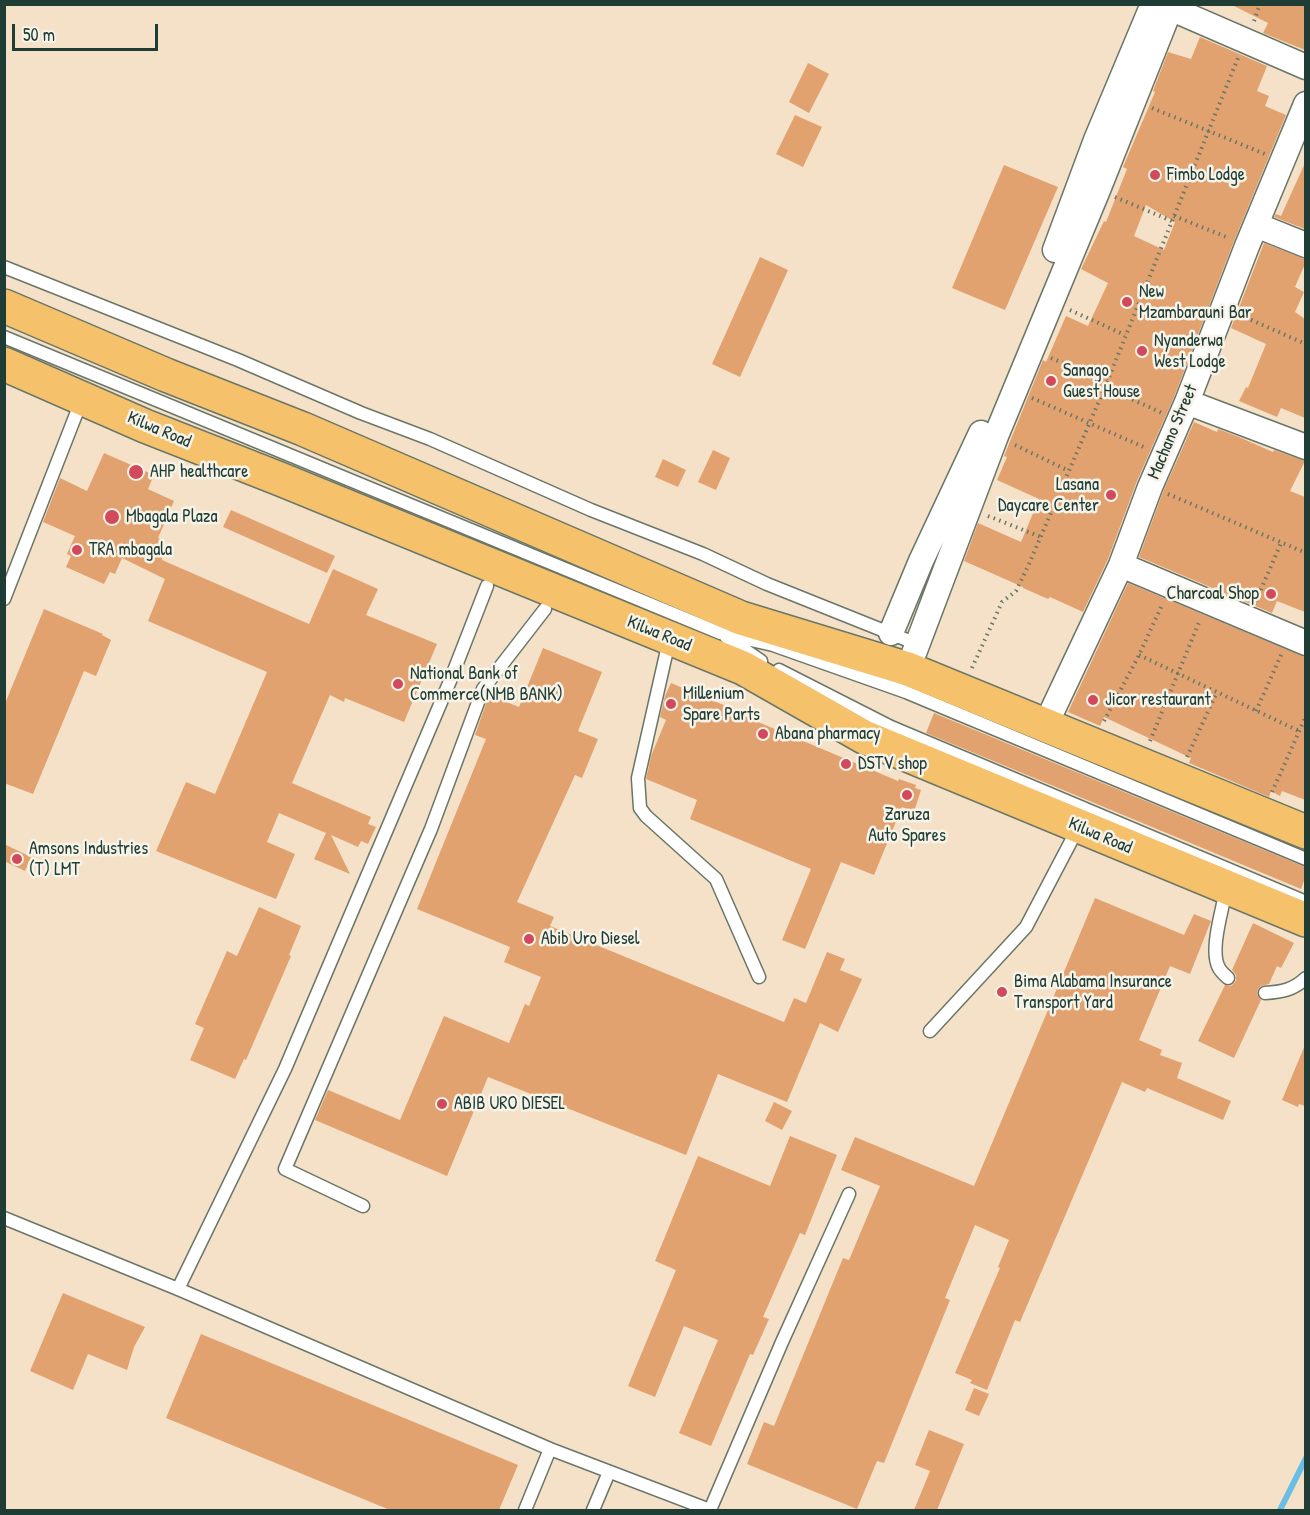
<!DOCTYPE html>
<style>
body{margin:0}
#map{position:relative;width:1310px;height:1515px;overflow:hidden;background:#f4e1c7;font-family:"Patrick Hand",sans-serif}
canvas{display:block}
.frame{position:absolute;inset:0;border:6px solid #1f3d34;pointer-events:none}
.scale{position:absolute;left:12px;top:24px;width:146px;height:27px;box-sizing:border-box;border:3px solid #1f3d34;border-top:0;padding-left:8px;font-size:18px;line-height:21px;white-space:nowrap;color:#1f3d34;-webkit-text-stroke:4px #f7f3e8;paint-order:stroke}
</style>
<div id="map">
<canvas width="1310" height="1515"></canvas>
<div class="frame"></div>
<div class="scale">50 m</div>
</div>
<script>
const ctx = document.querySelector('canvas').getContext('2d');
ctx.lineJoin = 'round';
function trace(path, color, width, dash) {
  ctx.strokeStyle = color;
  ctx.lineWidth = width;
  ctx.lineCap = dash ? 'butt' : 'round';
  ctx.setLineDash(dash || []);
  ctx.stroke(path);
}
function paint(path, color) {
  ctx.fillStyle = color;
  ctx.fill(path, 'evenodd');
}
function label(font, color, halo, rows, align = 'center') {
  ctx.font = font + ' "Patrick Hand",sans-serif';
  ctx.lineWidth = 5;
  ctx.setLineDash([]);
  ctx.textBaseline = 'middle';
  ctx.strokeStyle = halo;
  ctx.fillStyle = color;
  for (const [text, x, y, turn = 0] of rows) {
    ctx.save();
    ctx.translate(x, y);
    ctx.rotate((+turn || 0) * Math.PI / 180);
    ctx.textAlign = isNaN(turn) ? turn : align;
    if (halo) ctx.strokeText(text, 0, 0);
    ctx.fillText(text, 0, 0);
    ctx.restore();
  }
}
const stream = new Path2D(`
 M1280 1510 1306 1458`);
const building = new Path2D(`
 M1230 4H1305V50L1263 33 1268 23Z
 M1200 37 1267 66 1257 91 1269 96 1265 106 1286 115 1234 241 1174 397 1137 481 1108 559 1083 612 1050 597 1048 599 1023 588V587L964 561 978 523 1021 542 1039 499 997 480 1007 457 1004 456 1043 360 1046 362 1066 316 1088 326 1108 283 1081 269 1104 221 1106 222 1127 169 1123 167 1155 92 1153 91 1168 52 1191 59ZM1146 205 1175 222 1164 250 1134 236Z
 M808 63 829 74 809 113 789 102Z
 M795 115 822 127 803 167 776 154Z
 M1305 163V229L1274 217 1276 214 1281 216Z
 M1004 165 1058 187 1005 310 952 288Z
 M1264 243 1305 259V264L1295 287 1304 292 1295 312 1305 319V418L1281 408 1277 417 1239 401 1246 387 1248 388 1266 344 1231 328Z
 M760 257 788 270 740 377 712 364Z
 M1194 422 1217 432 1218 429 1239 437 1273 452 1274 450 1305 461 1290 491 1305 497V612L1277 601 1272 613 1139 557 1163 492Z
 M713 450 730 458 716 490 698 482Z
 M104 453 154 475 148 489 174 501 158 538 165 541 158 556 162 558V560L309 624 333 569 378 589 366 615 437 644 404 722 345 698 344 702 330 695 292 783 371 817 368 824 376 827 368 844 361 841 358 847 331 835 350 874 314 859 326 833 279 813 267 842 295 854 276 899 156 851 186 782 215 794 267 672 148 621 165 579 122 558 115 574 110 572 104 584 66 567 71 556 67 554 75 536 43 522 60 478 87 491Z
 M663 459 686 470 678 487 655 477Z
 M231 510 335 556 327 573 223 527Z
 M1128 583 1305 657V800L1282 791 1280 796 1271 791 1269 797 1189 763 1191 758 1104 717 1100 726 1068 712Z
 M44 609 103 634 102 635 111 640 96 676 84 671 33 794 4 783V706Z
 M543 648 602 672 578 731 598 739 582 778 575 775 517 902 554 917 550 926 784 1022 794 998 806 1003 827 952 845 959 840 970 862 979 838 1032 820 1023 787 1102 718 1074 686 1155 488 1077 447 1176 315 1120 328 1090 400 1120 444 1016 509 1043 525 1004 529 1006 541 977 504 962 510 947 417 909 486 739 475 735 489 695 519 707Z
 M671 683 726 706 725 708 898 781 899 779 916 785 915 788 921 790 914 812 902 807 874 875 841 862 805 949 782 940 811 869 690 819 697 800 646 779 651 756 666 720 660 717 665 696Z
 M934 713 1305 867V878L1301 889 926 733Z
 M4 844 31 857 25 871 4 861Z
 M1095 898 1184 935 1194 914 1211 921 1190 974 1170 966 1139 1040 1162 1050 1160 1055 1182 1063 1177 1078 1231 1101 1223 1120 1147 1088 1145 1092 1122 1082 1020 1322 1015 1320 987 1390 970 1383 972 1380 955 1373 1000 1268 998 1267 1009 1240 975 1225 945 1298 950 1300 884 1463 877 1461 857 1509 747 1464 764 1422 774 1426 843 1258 849 1260 880 1186 841 1170 855 1137 974 1186Z
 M259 907 301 926 289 955 291 956 246 1060 244 1059 235 1079 190 1060 204 1028 195 1024 227 951 237 956Z
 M1253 923 1294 943 1281 968 1277 966 1269 984 1261 986 1258 989 1257 994 1261 1000 1234 1058 1198 1041 1225 985 1231 986 1236 981V975L1232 970Z
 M1305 1045V1106L1299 1104 1298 1107 1282 1100Z
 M774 1102 792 1111 782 1130 765 1121Z
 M790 1136 837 1155 805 1235 800 1233 763 1317 769 1319 753 1355 750 1354 711 1446 679 1433 718 1340 684 1326 655 1397 628 1386 676 1270 655 1261 698 1156 770 1186Z
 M63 1293 145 1327 134 1347 127 1370 88 1354 73 1390 30 1371Z
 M201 1334 518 1465 499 1510H390L166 1418Z
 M974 1388 989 1394 979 1416 965 1410Z
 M929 1430 964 1444 937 1510H914L930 1471 915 1465Z`);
const path = new Path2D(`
 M1254 21 1260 4
 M1152 108 1265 154
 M1115 197 1172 221
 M1174 216 1229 238
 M1070 310 1125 335
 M1240 315 1306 344
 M1051 358 1107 381
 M1105 387 1162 413
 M1032 398 1146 448
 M1015 445 1069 471
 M1168 494 1306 553
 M988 516 1041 537
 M1256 601 1281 543
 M1139 655 1299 731
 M972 668 1002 602 1016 591 1029 564 1105 387 1238 58
 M1256 711 1282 653
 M1104 721 1139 655 1162 605
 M1150 741 1200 620
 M1187 757 1217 692
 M1272 792 1306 716`);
const lane = new Path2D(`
 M4 267 238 360 361 413 430 439 591 510 703 554 767 584 917 644
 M4 337 720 633 773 645 906 692 1306 859
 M4 599 82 399
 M726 637 761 661
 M669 641 638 778 640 808 646 816 716 879 759 977
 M779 670 891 727 1306 902
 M1226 889C1223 909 1209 950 1219 968 1221 972 1225 975 1228 978
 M1265 993C1282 992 1293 990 1306 978
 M930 1031 1026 927 1078 828
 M363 1206 285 1169 431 829 483 689 545 609
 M4 1218 178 1289 550 1449 710 1510
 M178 1289 285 1069 450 681 487 586
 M525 1510 550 1449
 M593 1510 609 1472
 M710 1510 782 1342 849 1194`);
const street = new Path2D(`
 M1170 8 1306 67
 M1256 225 1306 245
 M1055 250 1096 140 1153 4
 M1187 402 1306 447
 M1121 565 1306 643
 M891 633 921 561 981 433
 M908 669 996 436 1098 190 1172 4
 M1046 724 1121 565 1150 487 1187 402 1247 246 1306 104`);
const highway = new Path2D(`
 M4 306 166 375 303 429 741 618 908 669 1306 832
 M4 364 145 426 280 479 743 668 864 737 1306 920`);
const markers = [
 [1155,175,6,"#d1495b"],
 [1127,302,6,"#d1495b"],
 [1142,351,6,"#d1495b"],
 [1051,381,6,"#d1495b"],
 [136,472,8,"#d1495b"],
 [1111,495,6,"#d1495b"],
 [112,517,8,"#d1495b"],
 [77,550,6,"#d1495b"],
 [1271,594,6,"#d1495b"],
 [398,684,6,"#d1495b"],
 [1093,700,6,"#d1495b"],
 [671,704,6,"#d1495b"],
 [763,734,6,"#d1495b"],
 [846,764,6,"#d1495b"],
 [907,795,6,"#d1495b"],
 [17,859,6,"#d1495b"],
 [529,939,6,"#d1495b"],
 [1002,992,6,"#d1495b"],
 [442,1104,6,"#d1495b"]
];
const poiNames = [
 ["Fimbo Lodge",1167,175],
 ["New",1139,292],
 ["Mzambarauni Bar",1139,313],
 ["Nyanderwa",1154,341],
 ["West Lodge",1154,362],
 ["Sanago",1063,371],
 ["Guest House",1063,392],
 ["AHP healthcare",150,472],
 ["Lasana",1099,485,"right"],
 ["Daycare Center",1099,506,"right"],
 ["Mbagala Plaza",126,517],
 ["TRA mbagala",89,550],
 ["Charcoal Shop",1259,594,"right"],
 ["National Bank of",410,674],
 ["Commerce(NMB BANK)",410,695],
 ["Millenium",683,694],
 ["Spare Parts",683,715],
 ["Jicor restaurant",1105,700],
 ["Abana pharmacy",775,734],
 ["DSTV shop",858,764],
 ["Zaruza",907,815,"center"],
 ["Auto Spares",907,836,"center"],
 ["Amsons Industries",29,849],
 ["(T) LMT",29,870],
 ["Abib Uro Diesel",541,939],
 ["Bima Alabama Insurance",1014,982],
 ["Transport Yard",1014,1003],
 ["ABIB URO DIESEL",454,1104]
];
const streetNames = [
 ["Kilwa Road",159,430,23],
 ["Machano Street",1173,432,-67],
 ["Kilwa Road",659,634,22],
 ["Kilwa Road",1100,836,23]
];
trace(stream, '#6abee6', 6);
paint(building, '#e2a270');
trace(lane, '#6a7667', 15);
trace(street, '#6a7667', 27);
trace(highway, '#6a7667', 36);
trace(path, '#6a7667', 4, [1.5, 4.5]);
trace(lane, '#fff', 12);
trace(street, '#fff', 24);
trace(highway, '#f5c16b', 33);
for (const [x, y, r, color] of markers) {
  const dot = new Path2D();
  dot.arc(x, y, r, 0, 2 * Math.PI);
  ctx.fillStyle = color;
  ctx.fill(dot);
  trace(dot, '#f7f3e8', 2);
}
label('18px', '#1f3d34', '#f7f3e8', poiNames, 'left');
label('18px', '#1f3d34', '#f7f3e8', streetNames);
</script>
